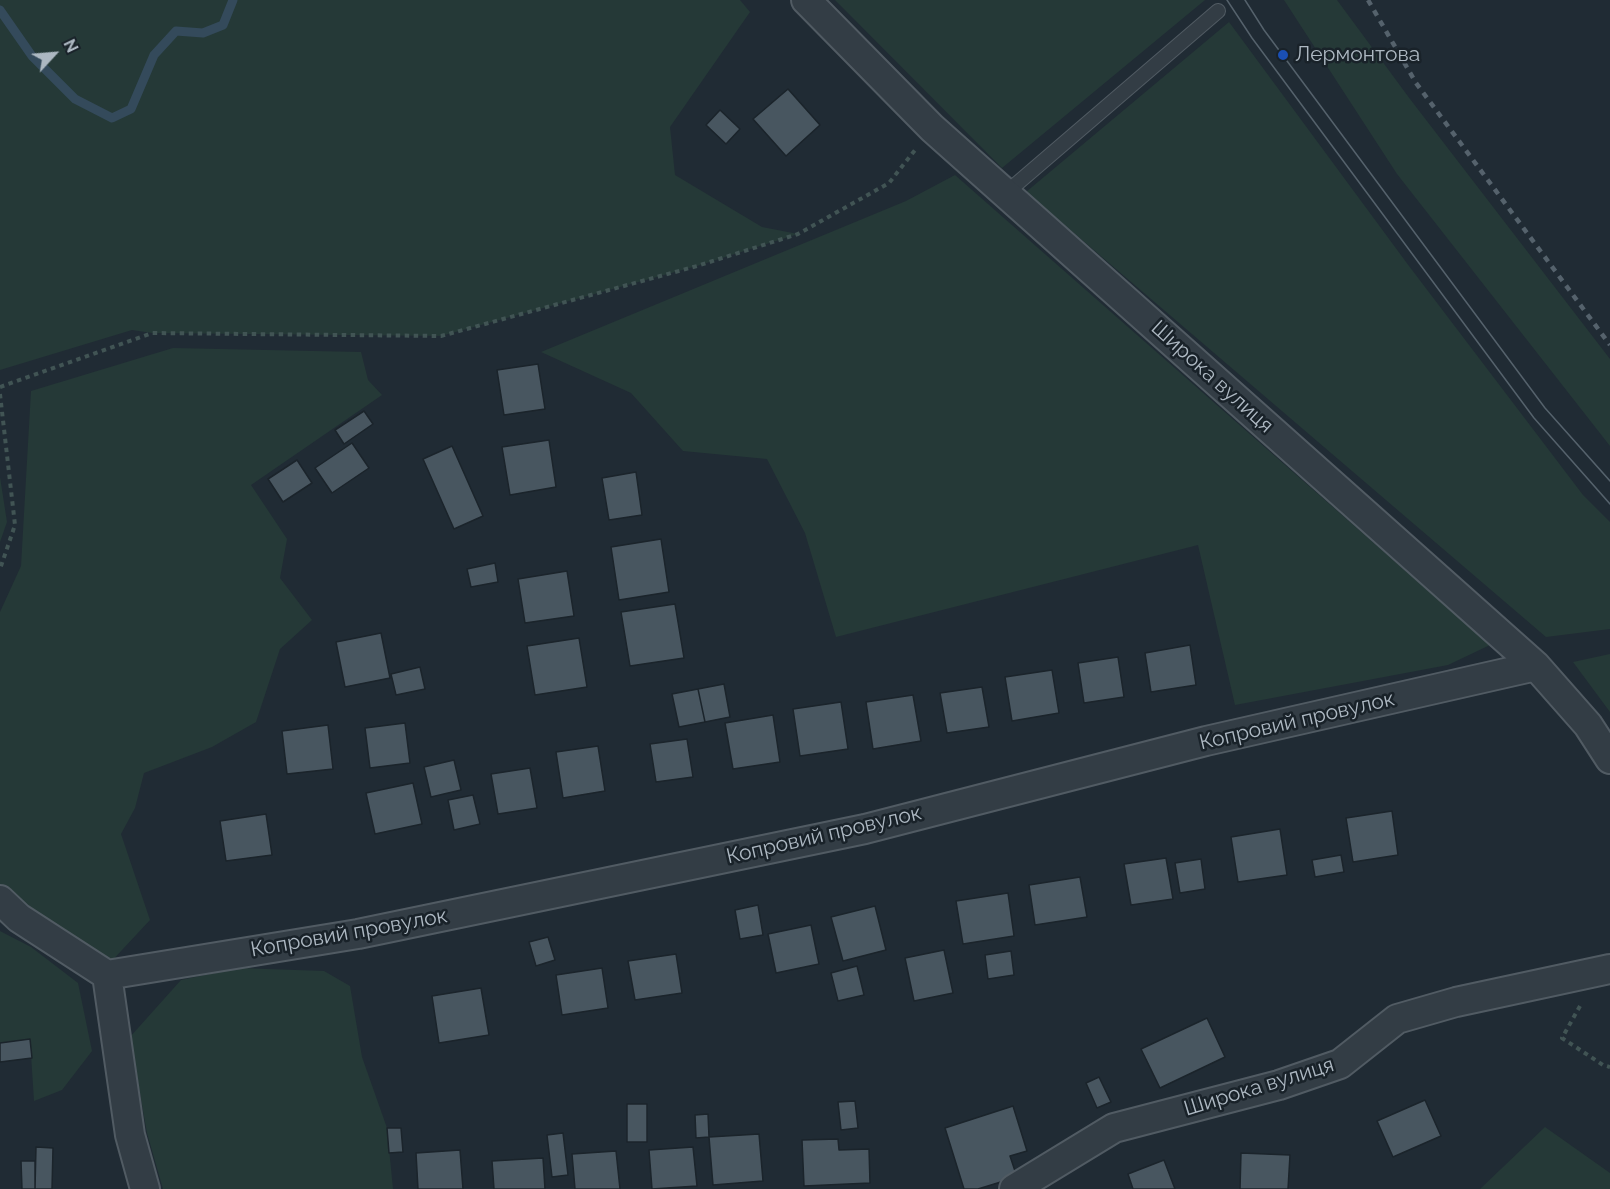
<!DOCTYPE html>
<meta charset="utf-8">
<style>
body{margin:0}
#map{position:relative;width:1610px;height:1189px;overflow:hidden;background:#202b34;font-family:Raleway,sans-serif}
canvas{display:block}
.north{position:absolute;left:24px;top:24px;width:60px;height:60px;-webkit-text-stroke:4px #192229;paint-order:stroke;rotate:64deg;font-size:16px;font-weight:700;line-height:24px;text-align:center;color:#adb8c2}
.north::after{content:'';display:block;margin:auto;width:21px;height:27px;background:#adb8c2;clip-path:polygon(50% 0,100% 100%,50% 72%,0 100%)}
</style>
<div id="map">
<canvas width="1610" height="1189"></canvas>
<div class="north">N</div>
</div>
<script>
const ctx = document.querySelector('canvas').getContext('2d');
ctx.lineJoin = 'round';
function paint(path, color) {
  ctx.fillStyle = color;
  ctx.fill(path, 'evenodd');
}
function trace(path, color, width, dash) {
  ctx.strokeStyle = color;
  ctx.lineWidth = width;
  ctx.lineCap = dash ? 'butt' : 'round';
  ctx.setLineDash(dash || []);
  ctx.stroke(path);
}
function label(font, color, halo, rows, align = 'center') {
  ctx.font = font + ' Raleway,sans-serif';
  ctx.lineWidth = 5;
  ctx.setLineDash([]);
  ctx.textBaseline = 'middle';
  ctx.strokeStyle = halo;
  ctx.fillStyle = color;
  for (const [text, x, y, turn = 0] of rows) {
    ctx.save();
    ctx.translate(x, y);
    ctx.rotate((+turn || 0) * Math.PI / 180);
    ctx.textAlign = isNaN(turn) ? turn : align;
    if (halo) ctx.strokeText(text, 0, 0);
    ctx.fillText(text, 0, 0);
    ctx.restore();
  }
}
const green = new Path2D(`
 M0 0H740L750 12 670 127 675 175 762 227 798 234 697 266 441 336 152 333 132 330 0 370Z
 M835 0H1205L1002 168Z
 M1284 0H1337L1410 99 1610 359V446L1397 174Z
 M1229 22 1409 266 1583 495 1610 522V629L1546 637 1026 192Z
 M955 175 1490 645 1448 665 1235 705 1198 545 836 637 805 533 767 459 683 451 631 393 541 352 906 201Z
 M173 348 361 352 368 380 382 395 251 485 287 539 280 578 312 620 280 649 256 722 212 747 144 773 135 808 121 834 150 920 108 965 0 888V612L21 566 31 391Z
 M0 477 7 522 0 542Z
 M1610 654V712L1573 662Z
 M0 931 31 947 78 983 92 1051 62 1090 34 1101 30 1039 0 1043Z
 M239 968 324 971 350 986 362 1057 387 1128 393 1189H163L147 1133 130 1037 181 980Z
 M1545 1127 1610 1173V1189H1480Z`);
const stream = new Path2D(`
 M0 10 32 56 75 99 112 118 131 109 154 55 176 31 203 33 223 25 233 0`);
const building = new Path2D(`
 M788 89 820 125 786 156 753 119Z
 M720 110 740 129 726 144 706 125Z
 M538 364 545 409 504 415 497 370Z
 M364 411 373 424 344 444 335 430Z
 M549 440 556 487 510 495 502 447Z
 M352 443 369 468 332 493 315 468Z
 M452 446 483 516 454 529 423 459Z
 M297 460 312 483 283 502 268 479Z
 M636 472 642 515 609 520 602 478Z
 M661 539 669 592 619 600 611 547Z
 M495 563 498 582 471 587 467 569Z
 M567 571 574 616 525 623 518 579Z
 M675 604 684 658 630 666 621 612Z
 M381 633 390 678 345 687 336 642Z
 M579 638 587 687 535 695 527 646Z
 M1190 645 1196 685 1151 692 1145 653Z
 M1118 657 1124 697 1084 703 1078 663Z
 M420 667 425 689 396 695 391 674Z
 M1052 670 1059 713 1012 721 1005 677Z
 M724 684 730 717 705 722 698 689Z
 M982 687 989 727 947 733 940 693Z
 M698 689 705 722 679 727 672 694Z
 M913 695 921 741 873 749 866 702Z
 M841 702 848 749 800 756 793 709Z
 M773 715 780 762 733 769 725 723Z
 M405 723 410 763 370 768 365 728Z
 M328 725 333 769 287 774 282 731Z
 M687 739 693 777 656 782 650 744Z
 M598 746 605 791 563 798 556 752Z
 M454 760 461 790 431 797 424 767Z
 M530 768 537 808 498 814 491 774Z
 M413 783 422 824 375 834 366 793Z
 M473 795 480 824 454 830 448 800Z
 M1392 811 1398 855 1353 862 1346 818Z
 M266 814 272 855 226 861 220 821Z
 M1280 829 1287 875 1238 882 1231 837Z
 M1341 855 1344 872 1315 877 1312 860Z
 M1166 858 1173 899 1131 905 1124 864Z
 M1201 859 1205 889 1180 893 1175 863Z
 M1080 877 1087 917 1035 925 1029 885Z
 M1008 893 1014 936 963 944 956 901Z
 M758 905 763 935 740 939 735 910Z
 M875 906 886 950 843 961 831 917Z
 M811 925 819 964 776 973 768 934Z
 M548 937 555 960 536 966 529 942Z
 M944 950 953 993 914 1001 905 958Z
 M1011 951 1014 975 988 979 985 955Z
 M676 954 682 993 635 1000 628 961Z
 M857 966 864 995 838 1001 831 973Z
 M602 968 608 1008 562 1015 556 975Z
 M481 988 489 1035 439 1043 432 996Z
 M1207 1018 1225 1057 1160 1088 1141 1049Z
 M30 1039 32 1058 0 1062V1043Z
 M1099 1077 1111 1102 1097 1108 1086 1083Z
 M1425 1100 1441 1136 1393 1157 1377 1121Z
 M855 1101 858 1128 841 1130 838 1102Z
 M627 1104H647V1142H627Z
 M1013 1106 1027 1151 1010 1156 1017 1177 978 1189H964L945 1128Z
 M708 1114 709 1137 696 1138 695 1115Z
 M387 1128H401L403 1152 389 1153Z
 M563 1133 568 1175 552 1177 547 1135Z
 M759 1134 763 1181 713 1185 709 1137Z
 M838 1139 839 1150 869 1149 870 1183 804 1186 802 1140Z
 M36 1147 53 1148 52 1189H35Z
 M693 1147 697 1186 652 1189 649 1150Z
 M460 1150 463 1189H418L416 1153Z
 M616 1151 620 1189H575L572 1154Z
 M1241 1153 1290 1155 1288 1189H1240Z
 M543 1158 545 1189H494L492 1161Z
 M1164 1160 1175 1189H1133L1128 1174Z
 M21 1161H35V1189H22Z`);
const path = new Path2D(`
 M0 387 152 333 441 336 697 266 798 234 889 183 915 150
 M0 394 15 525 0 569
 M1580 1006 1562 1038 1603 1065 1610 1067`);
const service = new Path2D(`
 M1006 193 1218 11`);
const minor = new Path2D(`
 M806 0 932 128 1536 666 1588 725 1610 759
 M0 900 19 918 107 975 130 1135 145 1189
 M107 975 358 934 865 829 1206 741 1536 666
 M1014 1189 1114 1128 1279 1085 1340 1064 1397 1019 1456 1002 1610 969`);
const tram = new Path2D(`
 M1227 0 1252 38 1534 418 1610 504
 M1245 0 1264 30 1545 408 1610 481`);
const rail = new Path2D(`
 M1368 0 1416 83 1610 345`);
const markers = [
 [1283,55,6,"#1a4fb4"]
];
const poiNames = [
 ["Лермонтова",1295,55]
];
const streetNames = [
 ["Широка вулиця",1212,377,42],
 ["Копровий провулок",1297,721,-13],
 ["Копровий провулок",824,835,-13],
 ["Копровий провулок",349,933,-10],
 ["Широка вулиця",1259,1087,-17]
];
paint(green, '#253937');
trace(stream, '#344a5b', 9);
paint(building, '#485660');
trace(building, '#1b242b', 1.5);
trace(service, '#515b63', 16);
trace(minor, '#515b63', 32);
trace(path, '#415454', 4, [4.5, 4.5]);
trace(service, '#333d45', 14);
trace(minor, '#333d45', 28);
trace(tram, '#55626c', 1.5);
trace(rail, '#55626c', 4.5, [6, 6]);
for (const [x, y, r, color] of markers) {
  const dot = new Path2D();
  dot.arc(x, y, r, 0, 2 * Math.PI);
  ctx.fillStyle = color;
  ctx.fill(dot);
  trace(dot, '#192229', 2);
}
label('21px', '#adb8c2', '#192229', poiNames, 'left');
label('21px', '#adb8c2', '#192229', streetNames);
</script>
